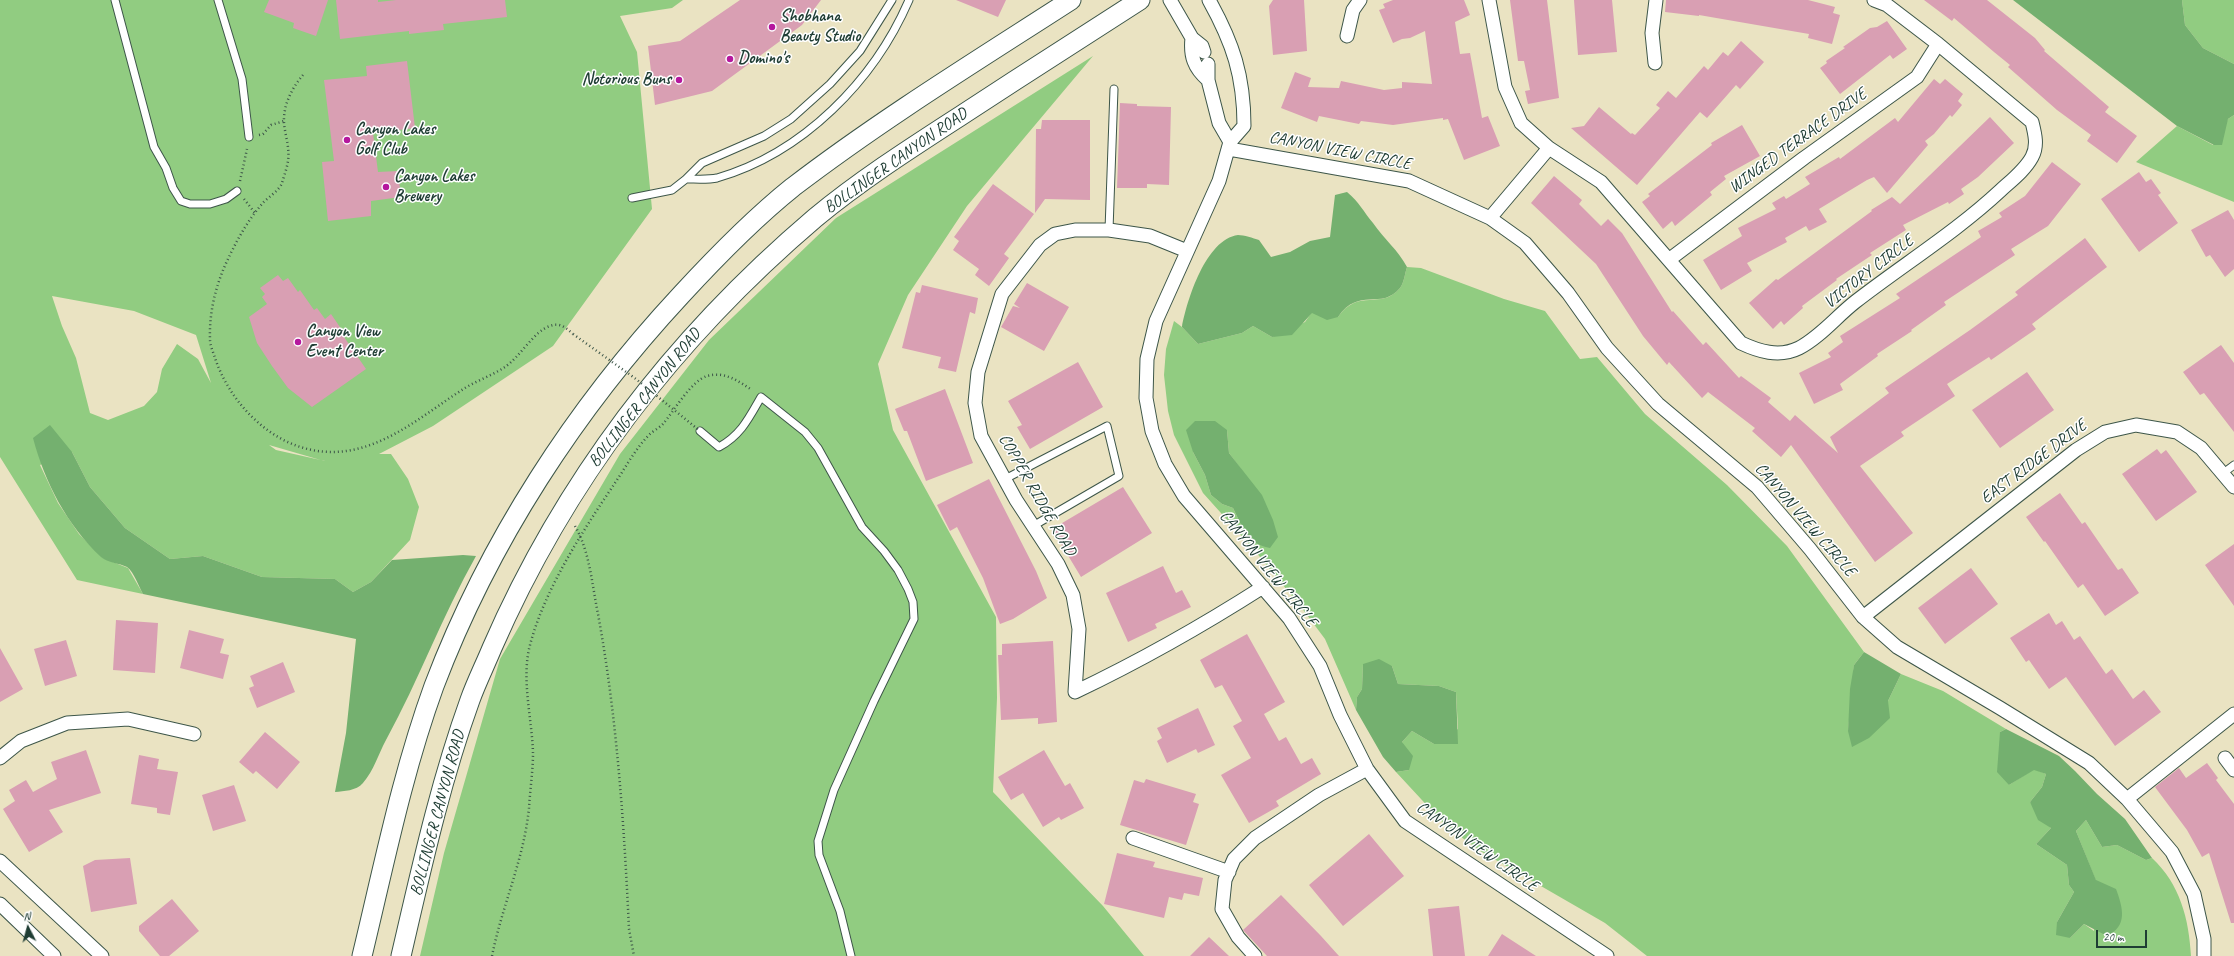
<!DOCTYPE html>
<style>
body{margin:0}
#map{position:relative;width:2234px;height:956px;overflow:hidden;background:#eae3c2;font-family:Caveat,sans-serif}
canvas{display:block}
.north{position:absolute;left:8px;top:908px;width:40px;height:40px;-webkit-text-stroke:3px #fff;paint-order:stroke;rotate:354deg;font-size:11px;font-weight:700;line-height:16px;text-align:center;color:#1f3d34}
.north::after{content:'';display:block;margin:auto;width:14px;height:18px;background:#1f3d34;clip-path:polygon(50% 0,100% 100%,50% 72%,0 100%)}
.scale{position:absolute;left:2096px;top:930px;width:51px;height:18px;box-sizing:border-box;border:2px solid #1f3d34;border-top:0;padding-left:5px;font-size:12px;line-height:14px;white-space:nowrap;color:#1f3d34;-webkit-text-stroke:3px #fff;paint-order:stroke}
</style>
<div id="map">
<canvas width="2234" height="956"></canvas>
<div class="north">N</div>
<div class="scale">20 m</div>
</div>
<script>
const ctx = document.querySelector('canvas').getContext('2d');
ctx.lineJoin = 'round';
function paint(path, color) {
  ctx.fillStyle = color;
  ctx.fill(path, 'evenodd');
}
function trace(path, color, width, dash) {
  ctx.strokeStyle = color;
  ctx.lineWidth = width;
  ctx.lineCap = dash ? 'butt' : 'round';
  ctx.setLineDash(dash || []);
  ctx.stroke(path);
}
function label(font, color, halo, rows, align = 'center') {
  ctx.font = font + ' Caveat,sans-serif';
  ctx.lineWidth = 3;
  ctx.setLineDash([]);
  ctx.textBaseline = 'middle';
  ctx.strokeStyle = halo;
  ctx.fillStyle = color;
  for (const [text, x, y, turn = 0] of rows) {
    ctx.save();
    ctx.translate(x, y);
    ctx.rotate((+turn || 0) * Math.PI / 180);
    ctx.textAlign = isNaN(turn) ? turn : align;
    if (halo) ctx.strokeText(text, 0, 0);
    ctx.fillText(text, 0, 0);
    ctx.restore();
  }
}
const green = new Path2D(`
 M0 0H683L672 8 620 16 637 52 652 209 553 346 433 426 379 454H391L408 479 419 507 410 540 371 582 353 592 335 579 262 577 203 556 170 559 125 528 90 487 72 452 40 465 58 503 79 534 103 558 128 568 143 594 77 580 0 457ZM52 296 134 311 196 335 211 383 198 359 177 344 162 369 157 392 144 406 108 420 90 413 76 358 62 326ZM269 445 324 461H325L276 450Z
 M2182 0H2234V64L2203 48 2185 25Z
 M1093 56 967 206 908 295 878 364 893 430 996 617 997 698 993 792 1103 906 1144 956H420L444 853 500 659 620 454 709 340 836 218Z
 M2234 115V202L2136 162 2177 126 2213 145 2228 119Z
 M1407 267 1421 268 1504 299 1545 311 1580 359 1597 357 1645 414 1727 485 1787 546 1864 652 1854 665 1848 731 1888 701 1901 674 1943 691 2006 729 2000 732 2009 785 2034 769 2046 774 2042 787 2030 802 2051 828 2036 844 2067 865 2069 885 2074 892 2057 922 2070 938 2084 924 2094 931 2096 881 2076 831 2086 820 2102 847 2117 845 2146 860 2152 858C2180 884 2189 919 2191 956H1647L1605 923 1482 852 1446 826 1396 772 1409 770 1402 742 1412 731 1434 744 1458 729 1456 692 1439 686 1398 684 1392 666 1363 664 1362 689 1357 697 1356 710 1325 639 1301 607 1255 551 1203 493 1174 435 1168 411 1164 375 1166 349 1174 321 1182 327 1198 344 1242 333 1253 326 1272 337 1305 322 1312 312 1338 317C1359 287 1381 311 1400 288 1404 283 1405 273 1407 267ZM1227 430 1229 453 1241 469 1243 529 1233 508 1222 504 1211 495 1205 475 1193 452Z`);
const forest = new Path2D(`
 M2013 0H2182L2185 25 2203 48 2234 64V115L2228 119 2222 145H2214L2177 126Z
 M1347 192C1360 203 1363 211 1373 223 1384 239 1398 250 1407 267 1405 273 1404 283 1400 288 1381 311 1359 286 1338 317L1327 320 1312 313 1292 335 1272 337 1253 326 1242 333 1198 344 1182 327C1187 300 1206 239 1238 235 1244 235 1253 238 1259 240L1271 257 1290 252 1310 241 1330 237 1335 195Z
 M1195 421H1215L1227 430 1229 453 1262 495 1273 520 1278 537 1270 548C1246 543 1243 528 1233 508L1222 504 1211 495 1205 475 1193 452 1186 430Z
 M50 425 72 452 90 487 125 528 170 559 203 556 262 577 335 579 353 592 371 582 392 560 463 555 476 556C442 616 419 680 386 740 378 755 374 770 363 783 356 791 344 791 335 792L346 733 356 639 143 594C139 587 134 572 127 567 119 563 108 563 101 557 67 525 45 483 33 438Z
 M1864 652 1901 674 1888 701 1890 718 1869 738 1852 747 1848 731 1850 689 1854 665Z
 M1379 659 1392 666 1398 684 1439 686 1456 692 1458 744H1434L1412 731 1402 742 1413 756 1409 770 1396 772 1383 757 1356 710 1357 697 1362 689 1363 664Z
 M2006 729 2059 756 2075 771 2097 794 2125 819 2152 858 2146 860 2117 845 2102 847 2086 820 2076 831 2096 880 2116 889C2123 908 2128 926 2107 936L2084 924 2070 938 2056 935 2057 922 2074 892 2069 885 2067 865 2036 844 2051 828 2038 820 2030 802 2042 787 2046 774 2034 770 2009 785 1997 772 2000 732Z`);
const building = new Path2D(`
 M269 0H328L316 36 293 28 294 23 264 12Z
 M336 0H378V2L396 0H505L507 17 443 24 444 30 409 34V31L340 39Z
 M740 0H821L802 25 712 91 655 105 648 46 680 41Z
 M956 0H1006L998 17Z
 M1273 0H1304L1307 51 1273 55 1269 6Z
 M1393 0H1464L1470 15 1455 22 1460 54 1470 53 1482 118 1488 116 1500 146 1464 160 1448 119 1443 120V118L1393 125 1361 121 1359 124 1319 116 1317 122 1281 108 1295 72 1311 78 1308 87 1339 88 1341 81 1384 90 1402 88V82L1432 84 1425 31 1410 38 1402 39 1393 43 1379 10 1385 8 1383 4Z
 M1510 0H1547L1559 98 1528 104 1525 91 1530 90 1524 61H1518Z
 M1574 0H1612L1617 52 1578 55Z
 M1666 0H1808L1835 7 1833 13 1840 15 1832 44 1808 38 1809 34 1699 15V16L1665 12Z
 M1924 0H1987L2035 38 2045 50 2044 51 2109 107 2105 112 2137 136 2117 163 2087 141 2091 135 2057 110 2008 67 2010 65 1994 52 1954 18 1952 21Z
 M1887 21 1907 49 1893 59 1890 55 1840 94 1820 68 1827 63 1826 61 1845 48 1843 47 1870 28 1877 27Z
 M1741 41 1764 62 1740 89 1736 85 1707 118 1700 112 1637 185 1571 128 1584 126 1599 107 1631 134 1632 133 1635 135 1660 108 1656 105 1668 91 1676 98 1704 66 1708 70 1723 52 1728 56Z
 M407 61 415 128 373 133 378 172 398 171 401 197 371 201V216L328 221 322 162 334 161 324 80 367 76 366 66Z
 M1934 79 1940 84 1945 79 1963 94 1958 101 1962 105 1952 117 1950 115 1934 134 1925 141 1928 145 1887 193 1874 177 1867 180 1819 209 1827 222 1809 231 1806 226 1785 238 1787 242 1747 263 1752 271 1721 290 1703 260 1742 236 1738 228 1776 209 1772 203 1784 196 1786 199 1810 184 1805 177 1839 157 1840 159 1895 118 1898 122Z
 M1120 103 1137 104V106L1171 107 1169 185 1147 184V188H1117Z
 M1990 117 2014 143 1978 177 1961 189 1964 194 1949 204 1948 202 1903 225 1906 230 1870 253 1872 255 1836 279 1837 280 1802 306 1803 308 1784 325 1781 321 1773 329 1749 303 1776 279 1778 280 1872 211 1871 210 1892 197 1900 204Z
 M1042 120H1090V200L1045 199 1035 213 1036 129H1041Z
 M1742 125 1760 156 1724 176 1726 179 1710 192 1712 195 1675 226 1672 221 1663 229 1642 202 1650 196 1648 194 1712 145 1711 143Z
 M2052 162 2081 184 2048 226 2011 249 2015 255 1944 302 1946 305 1911 330 1912 331 1877 354 1878 356 1840 384 1843 390 1814 404 1799 373 1831 357 1828 353 1843 342 1840 336 1900 298 1896 294 1981 237 1978 231 2002 217 1999 213 2025 196Z
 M2139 172 2146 182 2151 179 2161 193 2158 195 2178 223 2139 252 2101 199Z
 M1554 176 1582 200 1579 204 1601 226 1608 219 1622 233 1672 312 1673 311 1703 345 1706 342 1739 378 1741 376 1771 398 1768 402 1790 421 1795 415 1838 453 1830 437 1889 393 1885 388 1970 330 2018 295 2015 292 2085 238 2107 267 2032 324 2036 329 1991 360 1989 357 1947 384 1955 396 1901 432 1904 436 1860 466 1913 533 1875 562 1791 445 1781 457 1752 431 1755 428 1708 392 1702 398 1669 362 1667 365 1643 336 1596 264 1531 203Z
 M993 184 1034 214 1004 254 1009 258 989 286 975 275 979 269 953 250 959 241 954 237Z
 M2228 210 2234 220V269L2225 277 2210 255 2206 257 2191 230Z
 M278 275 283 281 288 278 298 292 300 290 314 310 317 308 325 319 331 314 346 336 344 337 366 369 312 407 288 388 272 366 257 343 249 317 267 304 262 297 265 294 260 288Z
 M1027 283 1069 307 1044 351 1001 327 1013 306 1020 308 1014 304Z
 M922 285 978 298 975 314 970 312 956 372 938 368 941 357 902 348 916 292 920 293Z
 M2221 345 2234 363V432L2204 393 2200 395 2183 372Z
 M1078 362 1103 407 1030 449 1017 427 1022 425 1008 401Z
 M2027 372 2054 410 2000 448 1972 410Z
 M945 389 973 463 926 481 907 431H904L895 409Z
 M2157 449 2161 454 2166 450 2197 492 2156 521 2122 474Z
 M989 479 1036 571 1047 598 1013 619 1000 624 983 578 957 527 950 531 937 505Z
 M1123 487 1152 533 1081 577 1052 529Z
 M2060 493 2082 524 2085 522 2118 570 2122 568 2139 593 2105 616 2083 584 2078 588 2045 541 2044 542 2026 517Z
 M2234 544V606L2205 565Z
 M1163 566 1176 593 1182 590 1191 607 1155 624 1157 628 1128 642 1106 593Z
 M1971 568 1998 604 1945 644 1918 608Z
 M2049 613 2056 625 2062 621 2074 640 2080 636 2106 674 2112 669 2133 699 2144 690 2161 712 2115 746 2066 677 2049 689 2029 660 2026 662 2010 638Z
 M116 620 158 623 155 673 113 670Z
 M189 630 224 639 220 653 229 655 223 679 180 668Z
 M1247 634 1285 702 1264 714 1279 741 1286 737 1301 764 1312 758 1321 774 1276 801 1279 806 1249 823 1221 775 1251 758 1233 726 1242 721 1222 685 1215 688 1200 660Z
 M66 640 77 676 45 686 34 649Z
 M1053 641 1057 722 1038 724V718L1001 720 998 655H1002V644Z
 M0 648 23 689 0 702Z
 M283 662 295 692 257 708 249 688 254 686 250 676Z
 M1198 708 1215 745 1198 753 1196 749 1167 763 1157 741 1162 738 1157 728Z
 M265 732 300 762 277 789 256 771 253 774 239 762Z
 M86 750 101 793 49 810 63 832 29 852 3 809 15 801 9 790 26 780 33 792 57 779 51 762Z
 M1044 750 1065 786 1070 783 1084 808 1061 820 1059 817 1043 827 1023 793 1011 800 998 777Z
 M139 755 159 759 157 769 178 772 170 815 157 813V808L131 804Z
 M2207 763 2218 778 2216 780 2234 804V923H2231L2209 853 2202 857 2187 830 2155 787 2179 768 2186 778Z
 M1146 779 1196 794 1193 802 1199 804 1186 845 1120 825 1134 780 1144 783Z
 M234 785 246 821 213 831 202 795Z
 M1369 834 1404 876 1343 926 1309 885Z
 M1117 853 1155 862 1153 867 1203 878 1199 896 1184 893 1182 900 1169 897 1164 918 1104 904Z
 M130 858 137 904 91 912 83 866 95 860Z
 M1281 895 1321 936 1339 956H1267L1243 930Z
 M172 899 199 931 169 956H160L139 931V926Z
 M1459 906 1465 956H1433L1428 909Z
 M1502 934 1536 956H1488Z
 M1209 937 1229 956H1190Z`);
const path = new Path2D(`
 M303 75C292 88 283 105 284 123 285 135 290 148 288 161 287 168 284 176 282 183 279 191 268 197 262 204 248 220 237 240 228 259 216 284 209 312 210 339 210 345 213 352 215 358 229 400 266 441 312 450 372 462 419 417 465 388 478 380 493 375 505 367 520 357 534 331 550 326 560 322 566 328 573 334
 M259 135 263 134 271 125 284 121
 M240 181 247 149
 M244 199 255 213
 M575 526C590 552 592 585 598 614 617 718 624 823 629 929L634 956
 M492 956C502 906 524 859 529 808 530 790 533 771 533 753 532 718 521 679 530 645 545 588 584 529 617 480 627 465 636 448 649 435 653 431 659 428 663 424 674 411 691 381 707 376 725 371 738 381 752 390`);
const lane = new Path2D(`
 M115 0 154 147 166 168 173 188 181 201 190 204H210L226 199 237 191
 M218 0 242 79 249 137
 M892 0 860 51 830 84 791 119 764 136 702 163 686 179C696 179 708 180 717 178 803 153 874 81 909 0
 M632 198 672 190 686 179
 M1109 230 1114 89
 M700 431 719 447C741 435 749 418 761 397L805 432 818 448 862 527 884 551 898 570 908 589 913 602 914 619 874 701 834 790 818 841 819 855 840 911 851 956
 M2222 474 2234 465
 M1005 479 1107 426 1119 476 1033 526`);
const street = new Path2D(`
 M1170 0 1192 38 1202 46 1204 52
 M1209 0C1233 43 1244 76 1244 126L1230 142 1219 181 1156 321 1147 359 1146 398 1152 431 1165 464 1184 496 1289 618 1320 666 1340 715 1367 769 1405 821 1607 956
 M1489 0 1505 87 1521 123 1549 148 1601 182 1741 343C1758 351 1779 358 1799 348 1820 337 1836 317 1855 302 1904 264 1956 232 2001 190 2012 180 2025 170 2032 157 2038 146 2035 134 2032 122L1938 44 1887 5 1874 0
 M1347 36 1353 10 1360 0
 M1192 38C1190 56 1194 68 1208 80
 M1655 63 1652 33 1656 0
 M1208 64V80L1219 123 1230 142
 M1229 149 1409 181 1490 218 1525 243 1568 293 1607 348 1658 404 1757 487 1810 549 1863 617 1897 647 2000 708 2089 763 2127 799 2172 852 2194 894 2204 939V956
 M1490 218 1549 148
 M1187 251 1150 236 1109 230H1075L1055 234 1040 245 1002 294 978 372 975 403 981 436 1016 500 1058 564 1073 595 1079 629 1075 692C1140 661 1202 626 1263 587
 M1670 259 1804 158 1917 77 1938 44
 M1863 617 2076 450 2105 432 2136 425 2177 432 2201 448 2234 487
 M0 758 21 741 67 723 128 719 194 734
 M2225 758 2234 770
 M2127 799 2234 714
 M1133 838 1229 872
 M0 861 102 956
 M0 904 54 956
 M1255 956 1238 937 1222 909 1225 880 1234 859 1255 838 1319 795 1367 769`);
const secondary = new Path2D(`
 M362 956C384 865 402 774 434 686 489 541 576 408 681 295 716 257 753 219 793 187 882 119 978 60 1071 0
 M401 956C421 870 440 783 470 700 476 683 485 665 492 648 566 478 674 338 815 218 862 179 914 146 965 113 1023 75 1081 38 1140 0`);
const pathBridge = new Path2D(`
 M573 334 636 379 700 431`);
const markers = [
 [772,27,4,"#b5179e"],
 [730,59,4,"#b5179e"],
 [679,80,4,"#b5179e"],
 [347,140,4,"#b5179e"],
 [386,187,4,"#b5179e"],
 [298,342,4,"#b5179e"]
];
const poiNames = [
 ["Shobhana",780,17],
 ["Beauty Studio",780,37],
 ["Domino's",738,59],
 ["Notorious Buns",671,80,"right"],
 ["Canyon Lakes",355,130],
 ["Golf Club",355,150],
 ["Canyon Lakes",394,177],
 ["Brewery",394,197],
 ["Canyon View",306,332],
 ["Event Center",306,352]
];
const streetNames = [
 ["WINGED TERRACE DRIVE",1798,141,-36],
 ["CANYON VIEW CIRCLE",1340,151,11],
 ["BOLLINGER CANYON ROAD",896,161,-35],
 ["VICTORY CIRCLE",1869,272,-38],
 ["BOLLINGER CANYON ROAD",645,398,-52],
 ["EAST RIDGE DRIVE",2034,462,-37],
 ["COPPER RIDGE ROAD",1037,495,60],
 ["CANYON VIEW CIRCLE",1805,520,49],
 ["CANYON VIEW CIRCLE",1268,569,51],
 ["BOLLINGER CANYON ROAD",438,813,-75],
 ["CANYON VIEW CIRCLE",1477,847,35]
];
paint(green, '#91cc81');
paint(forest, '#74b06f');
paint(building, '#d99fb3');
trace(lane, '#3d5649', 9);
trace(street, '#3d5649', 15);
trace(secondary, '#3d5649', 21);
trace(path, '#3d5649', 2.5, [1, 3]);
trace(lane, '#fff', 7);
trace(street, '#fff', 13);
trace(secondary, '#fff', 19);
trace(pathBridge, '#3d5649', 2.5, [1, 3]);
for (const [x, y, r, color] of markers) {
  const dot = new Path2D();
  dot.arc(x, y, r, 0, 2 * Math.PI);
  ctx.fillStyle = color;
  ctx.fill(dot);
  trace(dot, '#fff', 1.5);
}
label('bold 17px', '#1f3d34', '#fff', poiNames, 'left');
label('17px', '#1f3d34', '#fff', streetNames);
</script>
